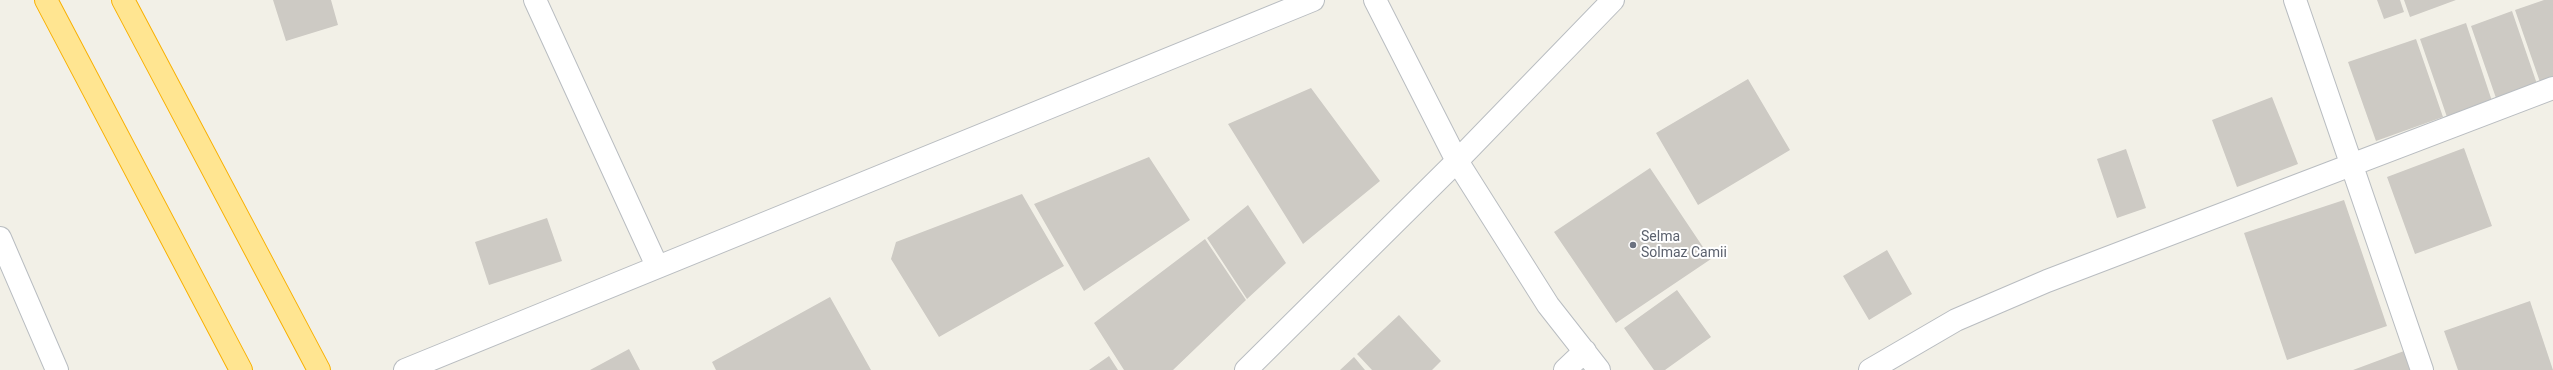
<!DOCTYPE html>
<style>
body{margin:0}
canvas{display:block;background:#f2f0e7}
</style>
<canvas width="2553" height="370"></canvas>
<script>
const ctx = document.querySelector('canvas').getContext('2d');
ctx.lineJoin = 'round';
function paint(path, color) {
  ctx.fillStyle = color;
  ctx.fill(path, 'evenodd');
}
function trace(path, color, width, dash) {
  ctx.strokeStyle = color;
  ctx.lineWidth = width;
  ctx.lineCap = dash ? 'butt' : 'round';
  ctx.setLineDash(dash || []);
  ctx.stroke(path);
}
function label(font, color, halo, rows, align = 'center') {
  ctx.font = font + ' Roboto,sans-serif';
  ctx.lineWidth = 4;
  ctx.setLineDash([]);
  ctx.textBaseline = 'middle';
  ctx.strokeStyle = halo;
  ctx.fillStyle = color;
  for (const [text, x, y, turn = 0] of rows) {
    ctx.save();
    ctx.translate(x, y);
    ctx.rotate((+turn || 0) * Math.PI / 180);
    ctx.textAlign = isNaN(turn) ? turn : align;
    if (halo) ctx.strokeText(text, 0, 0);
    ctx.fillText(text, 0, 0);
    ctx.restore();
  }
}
const building = new Path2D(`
 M273 0H331L338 25 286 41Z
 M2377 0H2400L2404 12 2384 19Z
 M2404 0H2456L2410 17Z
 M2544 0H2553V78L2540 82 2515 10Z
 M2512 11 2537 84 2496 98 2471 26Z
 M2466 23 2492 101 2447 117 2420 39Z
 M2416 39 2443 117 2376 141 2348 62Z
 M1748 79 1790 150 1698 205 1656 133Z
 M1311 88 1380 181 1303 244 1228 124Z
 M2272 97 2298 164 2237 187 2212 120Z
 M2464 148 2492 226 2415 254 2387 177Z
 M2126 149 2146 208 2117 218 2097 159Z
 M1149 157 1190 220 1084 291 1034 204Z
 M1650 168 1711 259 1616 323 1554 232Z
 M1022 194 1064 266 939 337 891 259 896 242Z
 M2344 200 2387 326 2287 360 2244 233Z
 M1248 205 1286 263 1247 299 1207 238Z
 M547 218 562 261 489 285 475 242Z
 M1205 239 1246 300 1173 370H1124L1094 323Z
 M1887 250 1912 294 1869 320 1843 276Z
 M1677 290 1711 337 1665 370H1654L1624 328Z
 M830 297 871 370H716L712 362Z
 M2530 301 2553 370H2458L2444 331Z
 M1399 315 1441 361 1432 370H1372L1357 354Z
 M629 349 640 370H590Z
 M2404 351 2411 370H2353Z
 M1109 356 1118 370H1089Z
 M1354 357 1365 370H1340Z`);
const minor = new Path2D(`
 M535 0 657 266
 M1375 0 1457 161 1548 305 1599 370
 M2295 0 2422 370
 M0 238 57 370
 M405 370 1313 0
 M1246 370 1457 161 1613 0
 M1565 370 1585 351
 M1870 370 1956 320 2047 281 2553 88`);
const highway = new Path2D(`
 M46 0 241 370
 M123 0 319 370`);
const markers = [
 [1633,245,4,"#6b7280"]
];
const worshipNames = [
 ["Selma",1641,237],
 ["Solmaz Camii",1641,253]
];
paint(building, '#cdcac4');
trace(minor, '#b9bdc1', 24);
trace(highway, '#f9b000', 24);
trace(minor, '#fff', 22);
trace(highway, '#ffe591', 22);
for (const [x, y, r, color] of markers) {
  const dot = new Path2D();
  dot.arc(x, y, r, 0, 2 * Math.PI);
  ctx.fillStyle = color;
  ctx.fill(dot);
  trace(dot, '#fff', 1.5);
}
label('14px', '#5b616d', '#fff', worshipNames, 'left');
</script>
